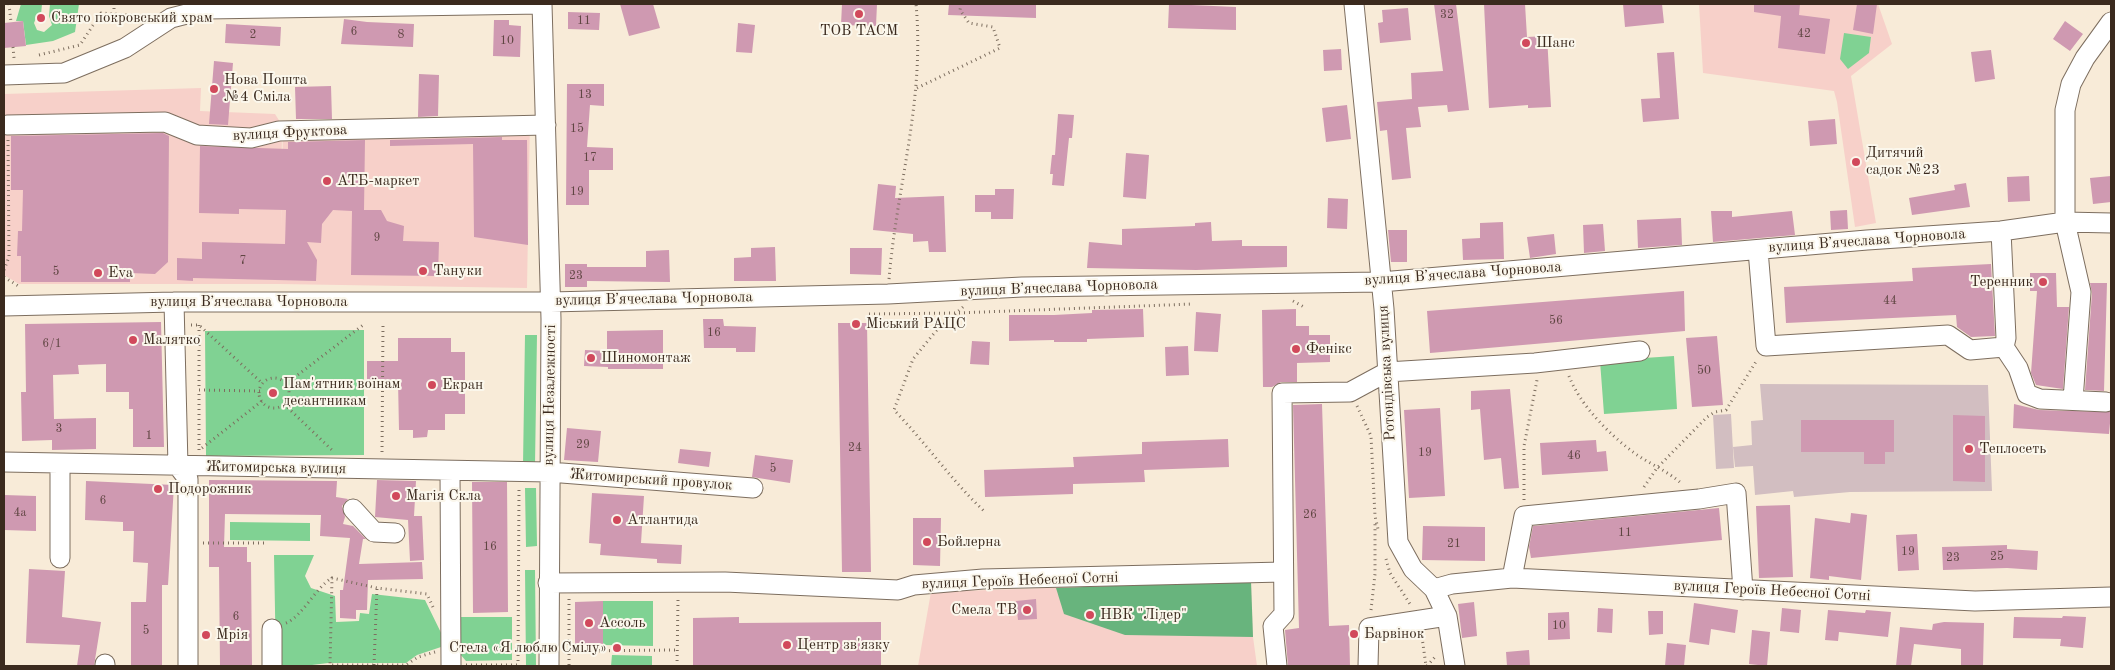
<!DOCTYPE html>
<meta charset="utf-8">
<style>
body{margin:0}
#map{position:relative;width:2115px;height:670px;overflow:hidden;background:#f8ebd8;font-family:"Old Standard TT",serif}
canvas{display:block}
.frame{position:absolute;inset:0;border:5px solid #3b2a1e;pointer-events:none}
</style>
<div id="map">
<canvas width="2115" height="670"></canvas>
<div class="frame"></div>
</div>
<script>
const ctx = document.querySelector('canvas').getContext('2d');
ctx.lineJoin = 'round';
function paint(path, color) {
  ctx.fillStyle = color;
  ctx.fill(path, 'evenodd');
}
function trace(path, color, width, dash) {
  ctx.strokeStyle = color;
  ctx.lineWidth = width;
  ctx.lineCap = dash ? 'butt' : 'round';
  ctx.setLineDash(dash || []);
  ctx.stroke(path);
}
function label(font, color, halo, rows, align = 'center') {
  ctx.font = font + ' "Old Standard TT",serif';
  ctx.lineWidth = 4;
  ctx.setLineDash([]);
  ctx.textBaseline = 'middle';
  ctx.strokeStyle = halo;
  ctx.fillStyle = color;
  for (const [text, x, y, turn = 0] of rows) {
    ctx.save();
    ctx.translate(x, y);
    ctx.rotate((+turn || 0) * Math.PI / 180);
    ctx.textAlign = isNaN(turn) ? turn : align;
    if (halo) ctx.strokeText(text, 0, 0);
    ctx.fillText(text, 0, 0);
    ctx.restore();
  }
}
const built = new Path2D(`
 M1699 4H1878L1892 44 1851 76 1876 223 1855 227 1837 102 1834 91 1703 73Z
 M201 88 200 111 275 114 282 125 281 228 283 125 530 119 527 288 280 284H19L4 275V94Z
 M1251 581 1253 637 1257 666H918L931 592Z`);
const industrial = new Path2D(`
 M1760 384 1988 385 1992 491 1850 492 1794 497 1793 491 1755 495 1753 466 1735 467 1733 447 1752 445 1751 421 1763 420Z
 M1731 414 1734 468 1716 469 1713 415Z`);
const green = new Path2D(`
 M21 4H42L41 15 36 18 34 23 37 30 44 32 52 25 49 16 50 4H79L75 32 53 41 26 45 23 21H16Z
 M1844 33 1871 37 1869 53 1848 69 1840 59Z
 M364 330V455L206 456 205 331Z
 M525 335H537L535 465H523Z
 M1674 356 1677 409 1604 414 1600 361Z
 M525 488H536L537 546 526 547Z
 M230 522 310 523V541L230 540Z
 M274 555H314L305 576 311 588 335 596 336 622 359 621 360 613 369 614 372 594 425 600 447 645 417 655 406 663H328L304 666H276Z
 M525 570H535L536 666H526Z
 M603 601H653V646L603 645Z
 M461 617H512V660L466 661 460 654Z
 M612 655 652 656V666H611Z`);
const forest = new Path2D(`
 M1251 581 1253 637 1125 635 1064 614 1056 588Z`);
const building = new Path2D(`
 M620 4H653L660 28 629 36Z
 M842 4H877L876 26 841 25Z
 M949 4H1036V18L948 15Z
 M1169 4 1236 7V30L1168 28Z
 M1434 4H1456L1469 110 1448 112 1447 105 1418 107 1421 127 1406 128 1411 178 1392 180 1387 130 1380 131 1377 102 1412 99 1411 73 1443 71Z
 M1484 4H1525L1527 37 1547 36 1551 107 1528 108V105L1489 108Z
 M1623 4H1662L1664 23 1625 27Z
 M1754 4H1800L1799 15 1830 19 1825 54 1778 48 1781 16 1754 12Z
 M1857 4H1877L1873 34 1853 30Z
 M1408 8 1411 40 1380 43 1378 23 1383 22 1382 10Z
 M568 12 600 13 599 30 568 29Z
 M344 19 367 22 414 24 413 47 341 44Z
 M494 20H509V25L521 26 520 57 493 56Z
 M23 21 26 46 4 48V23Z
 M2065 21 2083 34 2070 51 2053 39Z
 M738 23 755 25 752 53 736 52Z
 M226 24 281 27 280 46 225 43Z
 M1341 49 1342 70 1324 71 1323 50Z
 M1991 50 1995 79 1975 82 1971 52Z
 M1674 52 1679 119 1643 122 1641 99 1660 98 1657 53Z
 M214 61 233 63 228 125 209 124Z
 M419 74 439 75 438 116 418 117Z
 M567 84H604V106L590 105 587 147 613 148V170H589V205H566Z
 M331 86 332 119H296L295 87Z
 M1347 105 1351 139 1326 142 1322 108Z
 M1058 114 1074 115 1072 138H1069L1064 186 1052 185 1053 174H1050L1052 155H1055Z
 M1835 119 1837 144 1810 146 1808 121Z
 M163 133 169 136 168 262 155 274 130 273V282H21V256H17L18 231H22L23 190H11V136Z
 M502 137V140H527L528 245 474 237 473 144 390 146V140Z
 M365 140 364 210H381L387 221 404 226 403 241 439 242 438 276 351 275 352 211 333 210 322 224 321 243 307 242 317 260 316 281 193 278V281L177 280V258L202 259V242L285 244 286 210 239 209V214L199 213 200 146 288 149V142Z
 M1126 153 1149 155 1146 199 1123 197Z
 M2029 176 2030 201 2008 202 2007 177Z
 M2111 176V202L2093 204 2090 178Z
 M1966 183 1970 207 1912 215 1909 198 1955 190 1954 185Z
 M878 184 896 186 895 198 944 196 946 252H929L928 241 913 242V234L873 230Z
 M995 189H1014L1013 219H991V212H975V195H995Z
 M1328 198 1348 199 1347 229 1327 228Z
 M1847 210 1848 229 1831 230 1830 211Z
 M1711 211H1732V217L1792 211 1795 235 1713 242Z
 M1681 218 1682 245 1638 248 1637 220Z
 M1211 222 1212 241 1242 240V246H1287V267L1196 270 1087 268 1089 242 1122 245V229L1195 226V223Z
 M1503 222 1504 259 1463 260 1462 239 1480 238V223Z
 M1603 224 1605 251 1584 253 1583 225Z
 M1388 230H1407V262H1391Z
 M1554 234 1556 254 1530 258 1527 237Z
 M775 247 776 281H734V258L751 257V248Z
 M850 248H882L881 275 850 274Z
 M669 250 670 282 587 281V287H565V264H587V267H646V251Z
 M1991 264 1995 336 1971 337 1957 327 1956 315 1786 323 1784 287 1913 281 1912 268Z
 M2030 273H2056L2057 307H2069L2063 389 2036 385 2031 373 2037 291H2030Z
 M2090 283H2107L2104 391 2085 390 2092 293Z
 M1684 291 1685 331 1430 353 1427 311Z
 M1143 309 1144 337 1087 339V342H1054V340L1009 341V315H1054L1092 313V310Z
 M1296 309V326H1309V335H1330V362L1297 363V382H1281L1272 387H1263L1262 310Z
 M1196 312 1221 314 1218 352 1194 351Z
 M703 319H723L724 326 756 327 755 352H736V348H704Z
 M161 322 164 447H133V409H129V392H106V364L78 365 79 374 53 375 54 419 96 418V449L52 450V440L22 441 21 392H26L25 324Z
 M838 323H867L871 572H842Z
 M663 330V369H608V367L584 366 585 350 607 351V331Z
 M1717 336 1723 405 1692 407 1686 338Z
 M398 338H451V352H465V414H445V430H428L427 437 413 438V430H399L398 381H367V361H398Z
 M972 341 990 342 989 365 970 364Z
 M1188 346 1189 375 1166 376 1165 347Z
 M1510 389 1519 488 1504 489 1501 458 1484 460 1480 409 1471 410V391Z
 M1322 404 1329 626 1349 625 1350 666H1288L1285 630 1299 628 1293 405Z
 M2014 404 2039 410 2111 412 2109 434 2013 428Z
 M1440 408 1445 496 1409 498 1404 410Z
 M1953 415 1985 416V482L1953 481Z
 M1801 420H1894V452H1885V464H1864V452H1801Z
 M567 428 601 431 598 462 564 460Z
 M1228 439 1229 467 1144 470 1145 482 1073 484V494L985 497 984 470 1074 467 1073 457 1142 454V442Z
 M1596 440 1597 452 1606 451 1608 471 1542 475 1540 443Z
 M680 449 711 452 709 467 678 463Z
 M755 455 793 460 790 483 752 477Z
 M209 480 337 481 336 497 348 499 342 506 345 517 343 524 353 526 366 539H363L359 564 422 562 423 579 368 580 367 610H356V619L340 618V590H343L350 538 320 536 321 515 225 514 224 547H247V562H251L252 666H220L219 567H209Z
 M377 480 416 481 414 516H422L424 560 410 561 408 520 375 517Z
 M86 481 174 485 168 585H162V666H131V602H146L148 563 133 562 134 531H123V522L85 520Z
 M472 482H507L508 612 473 613Z
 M592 493 644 496 641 543 682 545 681 564 657 563V559L600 555 601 544 589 543Z
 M4 495 36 496V531L4 530Z
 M1790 505 1793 577 1759 578 1756 506Z
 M1719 508 1722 540 1531 558 1529 547 1533 526Z
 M1851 513 1867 515 1861 580 1829 576V580L1810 578 1815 518 1850 523Z
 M913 518H941L940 566 913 565Z
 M1423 526 1485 527V561L1422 560Z
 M1917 534 1919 570 1898 571 1896 535Z
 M2007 545V549L2038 551 2037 570 2007 568 1943 570 1942 547Z
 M29 569 65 571 62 617 101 622 94 666H77L80 645 26 643Z
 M1036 599 1037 619 1018 620 1016 601Z
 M603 601V645H575V602Z
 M1474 602 1477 636 1462 638 1458 604Z
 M1694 603 1738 610 1735 633 1711 629 1709 645 1689 642Z
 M1598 608 1613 609 1612 633 1597 632Z
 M1782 608 1801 610 1799 633 1780 631Z
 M1828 610 1865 613 1866 610 1891 612 1888 637 1839 632 1838 641 1825 640Z
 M1648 611H1663V634L1649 635Z
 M1569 612 1570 639 1548 640V613Z
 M2063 616 2086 617 2083 648 2060 646 2061 639 2013 638 2014 617 2062 618Z
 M739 617V623L881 622V666H693V618Z
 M1944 622 1984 623 1983 666H1961V649L1914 644 1911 666H1896L1900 627 1932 630 1933 624Z
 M1752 630 1770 632 1767 666 1749 664Z
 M1667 643 1686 645 1684 666H1665Z
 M1529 650 1530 666H1507L1506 652Z`);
const path = new Path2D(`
 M9 4 11 22
 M114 14V4
 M13 47 14 58
 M39 55 80 45 101 13 141 16
 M917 88 1000 48 993 27 969 23 960 10 961 4
 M4 270 9 257 8 140
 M4 277 20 287
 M889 279C897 184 925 101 916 4
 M1293 301 1304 307
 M963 307 936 331 913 359 894 410C926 443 951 480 984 511
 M869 314 957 313 1193 304
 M191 325H199L263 384
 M199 325V390L260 391
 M1569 376C1580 405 1609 434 1633 452 1649 464 1668 471 1682 484
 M259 393a15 15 0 1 1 30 0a15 15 0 1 1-30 0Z
 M286 384 363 325
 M284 404 334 452
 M1357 406 1371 436 1375 516 1378 529
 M202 448 262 401
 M199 450V390
 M382 452 383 325
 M1644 487 1657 468 1707 417 1715 412 1726 410 1757 360
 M1524 500V446L1537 380
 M203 543H265
 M1386 559 1390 573 1410 604
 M569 599V666
 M433 607 427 594 377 588 332 578 330 665H406L418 657 435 652
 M1371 610 1375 574V522
 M286 623C303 616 315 588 332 578
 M1422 637 1426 666
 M569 651 677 650
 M374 665 377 588
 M466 665H518
 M518 666 519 487
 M677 666 678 599
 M1427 666 1436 656`);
const minor = new Path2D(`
 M542 4 551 319 549 666
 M1354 4 1384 309 1398 542 1413 569 1434 589 1447 616 1455 666
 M4 75 64 73 125 48 171 18 206 9 542 4
 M7 125 165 122 197 135 251 138 279 131 546 125
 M1758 250 1766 346 1948 335 1970 350 2004 347 2006 338 2001 231
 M174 302 178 466 188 479V666
 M4 306 174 302H550L888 294 1022 287 1381 282 1867 240 2001 231 2065 222 2111 223
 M2004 347 2018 368 2027 394 2040 399 2106 402
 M2073 400 2081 292 2065 222V110L2071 84 2085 58 2111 22
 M4 462 549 472 753 488
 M450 471 451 666
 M353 509 374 532 395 533
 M60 558V464
 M1512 578 1524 516 1699 499 1736 493 1743 590
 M548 583 725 582 898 590 914 585 983 579 1283 572
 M1434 589 1452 584 1512 578 1975 601 2111 597
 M272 629V666
 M105 666V664
 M1277 666 1273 626 1284 614 1282 393 1350 392 1387 372 1535 363 1640 351
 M1368 666 1369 628 1447 616`);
const markers = [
 [859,14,5,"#d1495b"],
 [41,18,5,"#d1495b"],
 [1526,43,5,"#d1495b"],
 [214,89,5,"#d1495b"],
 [1856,162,5,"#d1495b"],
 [327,181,5,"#d1495b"],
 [423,271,5,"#d1495b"],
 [98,273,5,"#d1495b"],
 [2043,282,5,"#d1495b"],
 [856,324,5,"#d1495b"],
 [133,340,5,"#d1495b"],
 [1296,349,5,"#d1495b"],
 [591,358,5,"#d1495b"],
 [432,385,5,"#d1495b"],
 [273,393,5,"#d1495b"],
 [1969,449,5,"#d1495b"],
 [158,489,5,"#d1495b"],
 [396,496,5,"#d1495b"],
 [617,520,5,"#d1495b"],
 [927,542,5,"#d1495b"],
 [1027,610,5,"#d1495b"],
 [1090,615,5,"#d1495b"],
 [589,623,5,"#d1495b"],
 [1354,634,5,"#d1495b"],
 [206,635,5,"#d1495b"],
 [787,645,5,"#d1495b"],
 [617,648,5,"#d1495b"]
];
const numberNames = [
 ["32",1447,15],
 ["11",584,21],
 ["6",354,32],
 ["42",1804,34],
 ["2",253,35],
 ["8",401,35],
 ["10",507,41],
 ["13",585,95],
 ["15",577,129],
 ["17",590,158],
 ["19",577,192],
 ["9",377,238],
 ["7",243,261],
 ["5",56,272],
 ["23",576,276],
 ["44",1890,301],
 ["56",1556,321],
 ["16",714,333],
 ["6/1",52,344],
 ["50",1704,371],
 ["3",59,429],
 ["1",149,436],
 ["29",583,445],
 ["24",855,448],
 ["19",1425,453],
 ["46",1574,456],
 ["5",773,469],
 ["6",103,501],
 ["4а",20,513],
 ["26",1310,515],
 ["11",1625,533],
 ["21",1454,544],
 ["16",490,547],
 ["19",1908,552],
 ["25",1997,557],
 ["23",1953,558],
 ["6",236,617],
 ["10",1559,626],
 ["5",146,631]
];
const poiNames = [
 ["Свято покровський храм",51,18],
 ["ТОВ ТАСМ",859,31,"center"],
 ["Шанс",1536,43],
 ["Нова Пошта",224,80],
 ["№4 Сміла",224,97],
 ["Дитячий",1866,153],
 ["садок №23",1866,170],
 ["АТБ-маркет",337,181],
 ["Тануки",433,271],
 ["Eva",108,273],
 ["Теренник",2033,282,"right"],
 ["Міський РАЦС",866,324],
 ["Малятко",143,340],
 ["Фенікс",1306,349],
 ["Шиномонтаж",601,358],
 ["Пам'ятник воїнам",283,384],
 ["десантникам",283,401],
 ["Екран",442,385],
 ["Теплосеть",1979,449],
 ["Подорожник",168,489],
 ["Магія Скла",406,496],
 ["Атлантида",627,520],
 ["Бойлерна",937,542],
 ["Смела ТВ",1017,610,"right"],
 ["НВК \"Лідер\"",1100,615],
 ["Ассоль",599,623],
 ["Барвінок",1364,634],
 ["Мрія",216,635],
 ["Центр зв'язку",797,645],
 ["Стела «Я люблю Смілу»",607,648,"right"]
];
const streetNames = [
 ["вулиця Фруктова",290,133,-3],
 ["вулиця Вʼячеслава Чорновола",1867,241,-4],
 ["вулиця Вʼячеслава Чорновола",1463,274,-4],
 ["вулиця Вʼячеслава Чорновола",1059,288,-2],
 ["вулиця Вʼячеслава Чорновола",654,299,-1],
 ["вулиця Вʼячеслава Чорновола",249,302],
 ["Ротондівська вулиця",1387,373,-93],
 ["вулиця Незалежності",550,395,-89],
 ["Житомирська вулиця",276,468,1],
 ["Житомирський провулок",651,480,4],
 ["вулиця Героїв Небесної Сотні",1020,581,-2],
 ["вулиця Героїв Небесної Сотні",1772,591,3]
];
paint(built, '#f7d0c9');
paint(industrial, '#d2bec1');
paint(green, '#80d293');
paint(forest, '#68b47d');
paint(building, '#cf99b1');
trace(minor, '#7d6e5f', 21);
trace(path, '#7d6e5f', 3, [1, 4]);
trace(minor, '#fff', 19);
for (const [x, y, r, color] of markers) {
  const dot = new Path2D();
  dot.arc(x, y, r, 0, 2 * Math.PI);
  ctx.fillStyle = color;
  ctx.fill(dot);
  trace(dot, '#fbf7ec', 2);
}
label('12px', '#604643', null, numberNames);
label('15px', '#3b2a1e', '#fbf7ec', poiNames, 'left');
label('15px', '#3b2a1e', '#fbf7ec', streetNames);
</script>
